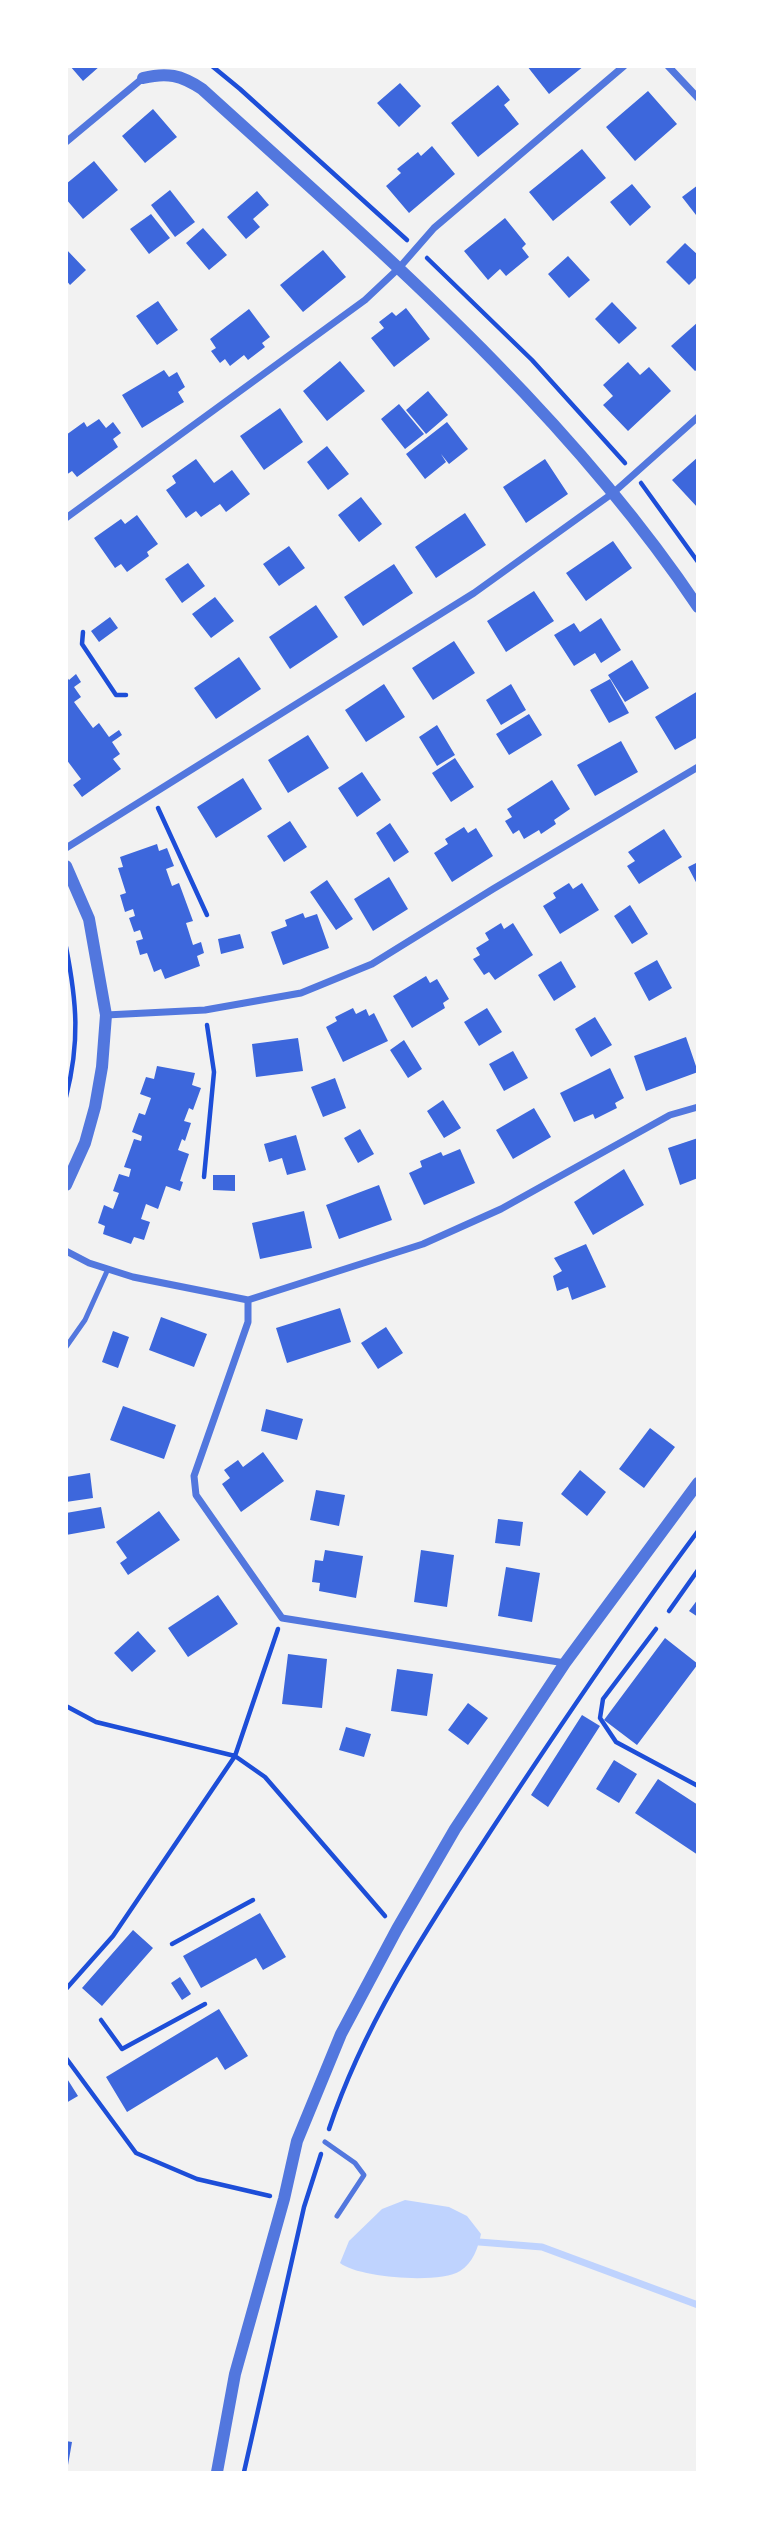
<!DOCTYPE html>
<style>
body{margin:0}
#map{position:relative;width:764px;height:2539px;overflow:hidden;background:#f2f2f2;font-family:"Alegreya Sans",sans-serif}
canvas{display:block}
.frame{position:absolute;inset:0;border:68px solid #fff;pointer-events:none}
</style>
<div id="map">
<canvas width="764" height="2539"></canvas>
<div class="frame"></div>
</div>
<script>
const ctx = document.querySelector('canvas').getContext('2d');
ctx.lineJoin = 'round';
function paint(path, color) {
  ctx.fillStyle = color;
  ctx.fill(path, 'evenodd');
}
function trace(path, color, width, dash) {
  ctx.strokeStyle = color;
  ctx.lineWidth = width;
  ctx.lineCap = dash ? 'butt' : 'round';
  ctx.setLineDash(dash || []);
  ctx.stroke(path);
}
const water = new Path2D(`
 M405 2200 449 2207 467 2216 481 2234C478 2248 473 2263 460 2271 440 2284 359 2278 340 2263L349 2241 382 2209Z`);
const stream = new Path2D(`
 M479 2242 542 2247 698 2305`);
const building = new Path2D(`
 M70 66H100L83 81Z
 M527 66H584L549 94Z
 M400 83 421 106 399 127 377 103Z
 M498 85 510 100 504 105 519 124 478 157 451 123Z
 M648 91 677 124 635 161 606 127Z
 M153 109 177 137 145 163 122 136Z
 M432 146 455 174 409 213 386 186 401 173 397 169 418 152 421 156Z
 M582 149 606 178 553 221 529 192Z
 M94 161 118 190 83 219 66 199V184Z
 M632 184 651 207 630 226 610 202Z
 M698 185V214L696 215 682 197Z
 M170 190 195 222 175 237 151 205Z
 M257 191 269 205 253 219 260 227 246 239 227 217Z
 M151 214 170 238 149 254 130 229Z
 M505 218 526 244 522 248 529 257 506 276 500 269 488 280 464 251Z
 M203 228 227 255 209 270 186 243Z
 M685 243 698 255V276L689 285 666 262Z
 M66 249 86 270 70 285 66 280Z
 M323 250 346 277 303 312 280 285Z
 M568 256 590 280 569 298 548 274Z
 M158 301 178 330 157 345 136 316Z
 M612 302 637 328 619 344 595 319Z
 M406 308 430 339 394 367 371 338 384 328 379 322 392 312 396 316Z
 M249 309 270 337 262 343 265 347 248 360 244 355 230 366 225 359 220 363 211 351 216 348 210 339Z
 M698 322V369L695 371 671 346Z
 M340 361 365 391 327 421 303 391Z
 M628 362 640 375 649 367 671 391 628 431 603 405 613 396 603 385Z
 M164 370 169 377 177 372 185 387 178 392 184 402 142 428 122 395Z
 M428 391 448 415 426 434 406 410Z
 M399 404 424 434 405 449 381 419Z
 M280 408 303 442 264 470 240 436Z
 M99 419 106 428 113 422 121 433 113 439 118 447 77 477 72 471 66 475V435L84 422 87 427Z
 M447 422 468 449 449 464 441 454 446 462 425 479 406 454Z
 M327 446 349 474 328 490 307 462Z
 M698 457V508L672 480Z
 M196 459 214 483 232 470 250 494 226 512 220 504 201 517 196 511 186 518 166 490 176 483 172 476Z
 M545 459 568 494 526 523 503 487Z
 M361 497 382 524 359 542 338 515Z
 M465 513 486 545 436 578 415 547Z
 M137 515 158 544 147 552 149 556 127 572 121 564 115 568 94 538 121 519 125 524Z
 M613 541 632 568 586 601 566 573Z
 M289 546 305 568 279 586 263 564Z
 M188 563 205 586 182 603 165 579Z
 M394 564 413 593 363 626 344 597Z
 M534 591 554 621 506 652 487 621Z
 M215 597 234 621 211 638 192 614Z
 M316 605 338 637 290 669 269 637Z
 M110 617 118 628 99 642 91 631Z
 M601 618 621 650 601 663 595 653 574 666 554 635 574 623 580 632Z
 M454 641 475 673 433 700 412 668Z
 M239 657 261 689 216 719 194 688Z
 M632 660 649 688 625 702 608 675Z
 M76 674 81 682 74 687 81 697 74 702 93 728 99 723 109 737 119 730 122 735 112 742 120 754 113 759 121 769 82 797 73 785 81 779 66 759V676L69 680Z
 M610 679 629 713 609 723 590 690Z
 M384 684 405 717 366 742 345 710Z
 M511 684 526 710 501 725 486 700Z
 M698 691V737L675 750 655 717Z
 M529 714 542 735 509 755 496 734Z
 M437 725 455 755 437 766 419 737Z
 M308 735 329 768 288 793 268 760Z
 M621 741 638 772 595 796 577 765Z
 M455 758 474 787 451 802 432 773Z
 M362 772 381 800 357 817 338 788Z
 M243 778 262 809 216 838 197 807Z
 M552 780 570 809 554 820 556 824 541 834 539 830 524 839 519 830 513 834 505 821 512 817 507 809Z
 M290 821 307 847 284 862 267 836Z
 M390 823 409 852 394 862 376 833Z
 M464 827 468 833 476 828 493 856 452 882 434 853 448 844 445 839Z
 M664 829 682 857 639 884 627 866 635 861 628 852Z
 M157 844 159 851 167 848 174 866 166 869 172 886 179 883 193 921 186 923 193 945 201 942 204 953 197 956 200 966 165 979 161 969 154 972 147 953 140 955 136 941 143 939 140 930 134 932 129 918 135 916 133 909 125 912 120 895 126 893 118 868 123 867 120 857Z
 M698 862V886L688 867Z
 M389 877 408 909 373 931 354 899Z
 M327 880 353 919 336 930 310 892Z
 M569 883 573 889 582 883 599 910 560 934 543 906 556 898 553 893Z
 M630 905 648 934 632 944 614 916Z
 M303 913 305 918 317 914 329 948 283 965 271 932 287 926 285 920Z
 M501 923 504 929 513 923 533 955 495 980 489 972 484 975 473 959 480 955 476 948 489 940 485 933Z
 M240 934 244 948 221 954 218 939Z
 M657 960 672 988 649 1001 634 973Z
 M561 961 576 987 554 1001 538 975Z
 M426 976 430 983 437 979 449 999 443 1003 445 1008 412 1028 393 996Z
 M353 1008 356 1014 366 1009 369 1016 374 1013 388 1041 343 1062 326 1027 337 1021 335 1017Z
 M487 1008 502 1032 479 1046 464 1022Z
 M595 1017 612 1045 591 1057 575 1029Z
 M686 1037 698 1072 646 1091 634 1056Z
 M298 1038 303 1071 256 1077 252 1044Z
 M404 1040 422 1069 408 1078 390 1050Z
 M513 1051 528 1078 504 1091 489 1064Z
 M157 1066 195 1073 192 1085 201 1088 193 1110 189 1108 184 1121 191 1123 185 1141 182 1139 178 1150 189 1154 180 1181 183 1182 180 1191 166 1186 158 1209 146 1204 141 1219 150 1222 144 1240 134 1237 131 1244 103 1234 105 1226 98 1223 104 1205 113 1209 119 1193 113 1191 119 1174 129 1177 131 1169 124 1167 134 1139 141 1141 142 1136 132 1132 139 1113 145 1115 151 1098 140 1094 146 1077 154 1079Z
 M610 1068 624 1098 615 1103 617 1108 595 1119 593 1114 574 1122 560 1093Z
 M335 1078 346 1108 323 1117 311 1087Z
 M443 1100 461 1128 444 1138 427 1111Z
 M534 1108 551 1137 513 1159 496 1130Z
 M360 1129 374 1154 358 1163 344 1138Z
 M296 1135 306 1170 287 1175 282 1158 269 1162 264 1144Z
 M698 1138V1178L680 1185 668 1148Z
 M460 1149 475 1183 424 1205 409 1173 422 1167 420 1161 441 1152 443 1156Z
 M624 1169 644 1205 593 1235 574 1202Z
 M213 1175H235V1191L213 1190Z
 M379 1185 392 1220 339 1239 326 1205Z
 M304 1211 312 1248 260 1259 252 1223Z
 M586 1244 606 1287 572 1300 568 1287 557 1291 553 1276 562 1271 554 1258Z
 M340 1308 351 1342 287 1363 276 1328Z
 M161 1317 207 1334 194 1367 149 1350Z
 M386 1327 403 1353 378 1369 361 1343Z
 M113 1331 129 1337 118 1368 102 1362Z
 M123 1406 176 1425 164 1459 110 1440Z
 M266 1409 303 1419 297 1440 261 1431Z
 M650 1428 675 1447 644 1488 619 1469Z
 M263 1452 284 1481 241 1512 222 1484 230 1478 224 1470 238 1460 243 1467Z
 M580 1470 606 1492 587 1516 561 1494Z
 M90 1473 93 1498 66 1502V1477Z
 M316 1490 345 1495 339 1526 310 1520Z
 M101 1507 105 1528 66 1535V1513Z
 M159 1511 180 1540 128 1575 120 1563 127 1558 116 1542Z
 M498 1519 523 1522 520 1546 495 1543Z
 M325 1550 363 1556 356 1598 319 1591 320 1583 312 1582 315 1560 323 1561Z
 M421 1550 454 1555 447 1607 414 1602Z
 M506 1567 540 1573 532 1622 498 1616Z
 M218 1595 238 1624 188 1657 168 1628Z
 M698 1599V1617L689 1611Z
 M138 1631 156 1651 132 1672 114 1653Z
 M665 1638 698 1664 637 1745 604 1720Z
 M288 1654 327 1659 322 1708 282 1704Z
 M397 1669 433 1674 427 1716 391 1711Z
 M468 1703 488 1718 468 1745 448 1730Z
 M582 1715 600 1726 548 1807 531 1795Z
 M346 1727 371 1734 364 1757 339 1750Z
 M614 1760 637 1774 619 1803 596 1789Z
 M658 1779 698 1805V1855L635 1813Z
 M260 1913 286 1957 263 1970 256 1958 201 1988 183 1956Z
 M133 1930 153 1948 102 2006 82 1988Z
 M180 1977 191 1994 182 2000 171 1983Z
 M219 2009 248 2056 225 2070 217 2057 127 2112 106 2077Z
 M66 2077 78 2096 66 2103Z
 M66 2441 72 2442 68 2465H66Z`);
const path = new Path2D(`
 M212 66 240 89 407 240
 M427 258 532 360 625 463
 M641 483 698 562
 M83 632 82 644 116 695H126
 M158 808 207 915
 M66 947C77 1003 80 1042 66 1097
 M204 1177 214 1072 207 1025
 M669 1611 698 1570
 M656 1629 603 1699 600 1718 616 1742 698 1786
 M66 1706 96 1722 235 1756 265 1777 385 1916
 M172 1944 253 1900
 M66 1989 113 1936 235 1756 278 1629
 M101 2020 122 2049 205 2004
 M66 2058 136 2153 197 2179 270 2196
 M329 2129C365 2021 429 1926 490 1832 557 1730 625 1629 698 1531
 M244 2472 304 2207 321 2154`);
const service = new Path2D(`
 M66 1347 85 1320 108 1269
 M325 2142 355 2163 364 2175 337 2216`);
const minor = new Path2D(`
 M668 66 698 98
 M66 142 143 78
 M66 518 365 300 399 268 434 228 624 66
 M66 848 474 593 613 493 698 417
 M106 1015 205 1010 301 993 372 964 493 889 698 767
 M66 1251 89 1263 133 1277 248 1300 423 1244 501 1209 670 1115 698 1107
 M248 1300V1322L194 1476 196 1495 282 1618 565 1663`);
const tertiary = new Path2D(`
 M143 78C167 72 181 75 202 89 379 250 564 407 698 607
 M66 866 89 919 106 1015 102 1067 95 1107 85 1143 66 1185
 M217 2472 235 2374 284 2199 297 2141 341 2034 397 1929 455 1829 565 1663 698 1483`);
paint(water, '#bfd3fe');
trace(stream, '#bfd3fe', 7);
paint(building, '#3d67dc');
trace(path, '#1d4ed8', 4.5);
trace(service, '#5277de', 5);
trace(minor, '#5277de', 7);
trace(tertiary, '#5277de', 12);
</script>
